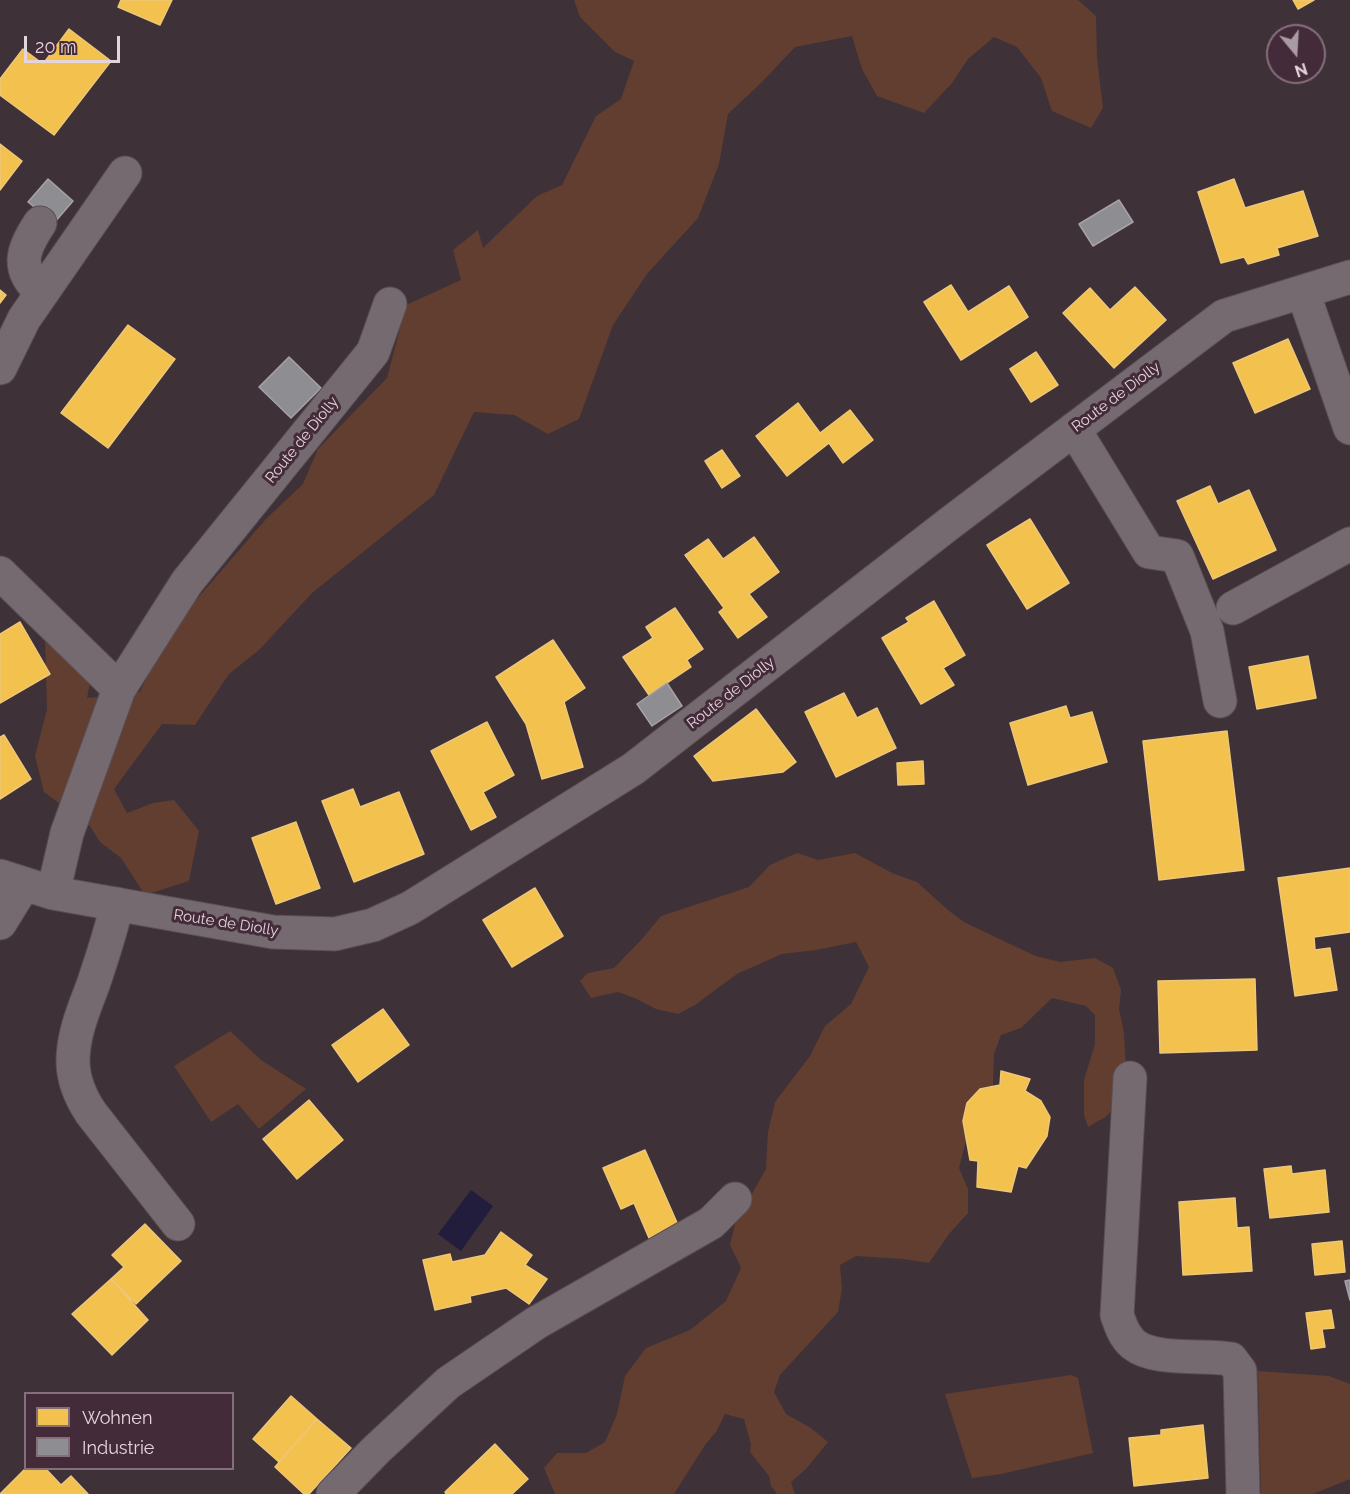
<!DOCTYPE html>
<style>
body{margin:0}
#map{position:relative;width:1350px;height:1494px;overflow:hidden;background:#3e3138;font-family:Raleway,sans-serif}
canvas{display:block}
.legend{position:absolute;left:24px;top:1392px;width:210px;height:78px;box-sizing:border-box;background:#442b39;border:2px solid #846f7a;margin:0;padding:8px 10px;list-style:none;font-size:18px;color:#e4d4dc}
.legend li{display:flex;align-items:center;gap:12px;height:30px}
.legend b{width:30px;border:2px solid #846f7a}
.north{position:absolute;left:1266px;top:24px;width:60px;height:60px;box-sizing:border-box;background:#442b39;border:2px solid #846f7a;border-radius:50%;rotate:162deg;font-size:16px;font-weight:700;line-height:24px;text-align:center;color:#e4d4dc}
.north::after{content:'';display:block;margin:auto;width:21px;height:27px;background:#aa9ba3;clip-path:polygon(50% 0,100% 100%,50% 72%,0 100%)}
.scale{position:absolute;left:24px;top:36px;width:96px;height:27px;box-sizing:border-box;border:3px solid #e4d4dc;border-top:0;padding-left:8px;font-size:18px;line-height:21px;white-space:nowrap;color:#e4d4dc;-webkit-text-stroke:4px #442b39;paint-order:stroke}
</style>
<div id="map">
<canvas width="1350" height="1494"></canvas>
<ul class="legend">
<li><b style="height:16px;background:#f2c14e"></b>Wohnen</li>
<li><b style="height:16px;background:#8d8d92"></b>Industrie</li>
</ul>
<div class="north">N</div>
<div class="scale">20 m</div>
</div>
<script>
const ctx = document.querySelector('canvas').getContext('2d');
ctx.lineJoin = 'round';
function paint(path, color) {
  ctx.fillStyle = color;
  ctx.fill(path, 'evenodd');
}
function trace(path, color, width, dash) {
  ctx.strokeStyle = color;
  ctx.lineWidth = width;
  ctx.lineCap = dash ? 'butt' : 'round';
  ctx.setLineDash(dash || []);
  ctx.stroke(path);
}
function label(font, color, halo, rows, align = 'center') {
  ctx.font = font + ' Raleway,sans-serif';
  ctx.lineWidth = 6;
  ctx.setLineDash([]);
  ctx.textBaseline = 'middle';
  ctx.strokeStyle = halo;
  ctx.fillStyle = color;
  for (const [text, x, y, turn = 0] of rows) {
    ctx.save();
    ctx.translate(x, y);
    ctx.rotate((+turn || 0) * Math.PI / 180);
    ctx.textAlign = isNaN(turn) ? turn : align;
    if (halo) ctx.strokeText(text, 0, 0);
    ctx.fillText(text, 0, 0);
    ctx.restore();
  }
}
const green = new Path2D(`
 M574 0H1078L1096 16 1097 58 1103 108 1091 128 1052 111 1041 78 1017 47 994 37 968 59 952 83 924 113 877 96 862 69 852 36 795 47 762 82 728 114 719 164 698 218 647 274 613 325 579 419 548 434 514 415 474 412 434 495 312 593 259 650 229 674 195 725 162 724 114 789 127 813 153 803 174 800 199 831 189 881 145 895 121 858 100 842 90 826 44 792 35 756 47 709 45 635 96 654 87 698 140 692 161 645 184 614 266 519 303 484 318 449 387 378 406 305 461 280 453 250 478 230 483 248 537 196 562 185 596 116 621 99 634 61 615 52 580 17Z
 M797 853 818 860 855 853 892 873 917 882 948 910 964 922 1010 944 1036 956 1060 962 1095 958 1113 968 1121 990 1119 1009 1124 1033 1126 1070 1121 1096 1107 1116 1088 1127 1084 1115V1080L1095 1044V1015L1086 1006 1052 998 1021 1028 1001 1035 994 1054 993 1087 967 1137 959 1168 968 1189V1213L949 1234 929 1263 903 1259 856 1256 840 1265 842 1289 838 1312 780 1375 774 1392 786 1414 811 1428 828 1442 806 1469 791 1482 795 1494H777L771 1486 769 1476 750 1452 751 1445 744 1419 725 1414 716 1432 705 1445 674 1494H555L544 1468 557 1453H586L605 1442 617 1414 625 1376 646 1348 690 1330 726 1301 741 1268 730 1245 735 1224 766 1169 768 1132 775 1102 810 1056 825 1026 851 1004 869 967 856 942 816 950 782 954 737 974 695 1005 678 1014 656 1009 637 999 618 992 591 998 580 981 588 973 614 968 642 939 661 916 749 887 770 865Z
 M230 1031 261 1060 306 1089 259 1129 238 1104 211 1122 174 1066Z
 M1258 1371 1329 1376 1350 1384V1479L1313 1494H1261Z
 M1071 1375 1078 1378 1093 1453 1001 1474 972 1478 945 1394Z`);
const water = new Path2D(`
 M471 1190 493 1206 461 1251 438 1234Z`);
const homes = new Path2D(`
 M121 0H172L160 25 118 7Z
 M1293 0H1314L1298 9Z
 M69 29 111 61 54 135 0 95V79L23 49 43 64Z
 M0 144 22 161 0 190Z
 M1234 179 1245 208 1303 191 1318 236 1277 248 1279 255 1248 264 1244 257 1221 263 1198 192Z
 M951 285 968 312 1009 286 1028 317 961 360 924 302Z
 M1135 287 1166 320 1114 368 1063 313 1090 288 1110 310Z
 M0 290 6 295 0 303Z
 M128 325 175 359 108 448 61 413Z
 M1288 339 1310 389 1255 413 1233 363Z
 M1036 352 1058 385 1031 402 1010 369Z
 M798 403 820 433 850 410 873 440 843 463 829 443 787 476 756 436Z
 M722 450 740 476 722 488 705 461Z
 M1210 486 1218 504 1249 490 1276 550 1213 579 1177 501Z
 M1030 519 1069 583 1027 609 987 545Z
 M754 537 779 572 749 594 767 617 738 638 719 612 724 608 685 555 708 539 723 559Z
 M934 601 965 655 943 668 954 685 921 704 882 638 909 622 906 618Z
 M675 608 703 649 687 660 691 667 649 695 623 657 653 638 646 627Z
 M20 622 50 674 0 703V634Z
 M553 640 585 688 564 702 583 767 542 779 526 724 496 677Z
 M1308 656 1316 698 1257 709 1249 667Z
 M844 693 857 718 877 708 896 748 836 777 805 712Z
 M1066 706 1070 718 1092 712 1107 762 1028 785 1010 723Z
 M756 709 796 762 783 772 713 781 694 756Z
 M487 722 514 775 483 792 496 817 471 830 431 751Z
 M1227 731 1244 870 1159 880 1143 741Z
 M4 735 31 779 0 799V737Z
 M923 761 924 784 898 785 897 763Z
 M353 789 360 807 399 792 424 854 354 882 322 801Z
 M296 822 320 888 276 904 252 838Z
 M1350 868V932L1314 937 1315 950 1330 948 1337 990 1295 996 1278 878Z
 M535 888 563 936 512 967 483 920Z
 M1255 979 1257 1050 1160 1053 1158 981Z
 M383 1009 409 1045 358 1082 332 1045Z
 M1001 1071 1030 1079 1025 1091 1041 1101 1050 1117 1047 1136 1026 1168 1018 1166 1011 1192 977 1187 978 1161 970 1160 963 1121 967 1103 980 1089 1000 1085Z
 M309 1100 343 1140 297 1179 263 1139Z
 M645 1150 678 1225 649 1238 634 1203 621 1209 603 1168Z
 M1291 1166 1292 1174 1325 1170 1329 1212 1270 1218 1264 1169Z
 M1235 1198 1237 1228 1249 1227 1252 1271 1183 1275 1179 1202Z
 M145 1224 181 1261 136 1304 111 1279 124 1267 112 1255Z
 M501 1232 532 1255 525 1265 547 1279 529 1304 506 1288 470 1296 471 1302 435 1310 423 1260 450 1254 452 1262 485 1255Z
 M1342 1241 1345 1272 1315 1275 1312 1244Z
 M111 1279 148 1320 112 1355 72 1314Z
 M1331 1310 1334 1328 1322 1329 1325 1347 1311 1349 1306 1313Z
 M291 1396 317 1419 279 1462 253 1439Z
 M317 1419 351 1448 309 1494H304L275 1467Z
 M1203 1425 1208 1478 1134 1486 1129 1438 1161 1435V1430Z
 M495 1444 528 1479 512 1494H446L445 1492Z
 M26 1468H45L61 1485 71 1476 88 1494H0Z`);
const industry = new Path2D(`
 M48 179 73 201 54 223 28 202Z
 M1119 200 1133 222 1093 246 1079 224Z
 M289 357 321 388 291 418 259 387Z
 M667 683 682 706 652 726 637 704Z
 M1350 1280V1300L1345 1281Z`);
const minor = new Path2D(`
 M40 223C22 250 15 269 42 293
 M1303 292 1350 428
 M0 368 24 319 125 173
 M1074 429 1149 552 1177 556 1207 631 1220 701
 M0 573 119 689
 M1233 608 1350 544
 M0 876 53 893 273 932 335 934 373 925 410 908 633 769 950 523 1224 316 1350 277
 M53 893 67 833 119 689 187 582 373 352 390 304
 M117 904C111 932 102 958 93 985 84 1009 73 1034 73 1061 73 1080 81 1098 91 1113L178 1224
 M0 923 24 884
 M1130 1078 1117 1315C1121 1326 1124 1336 1133 1344 1155 1362 1205 1354 1231 1359L1240 1371 1243 1494
 M333 1494 376 1450 448 1383 536 1323 711 1223 735 1199`);
const streetNames = [
 ["Route de Diolly",1116,397,-37],
 ["Route de Diolly",302,440,-51],
 ["Route de Diolly",731,693,-38],
 ["Route de Diolly",226,923,9]
];
paint(green, '#623e30');
paint(water, '#221d3d');
paint(homes, '#f2c14e');
trace(homes, '#eec779', 1.5);
paint(industry, '#8d8d92');
trace(industry, '#a7a2a8', 1.5);
trace(minor, '#5a4e55', 35);
trace(minor, '#756a70', 33);
label('15px', '#e4d4dc', '#442b39', streetNames);
</script>
